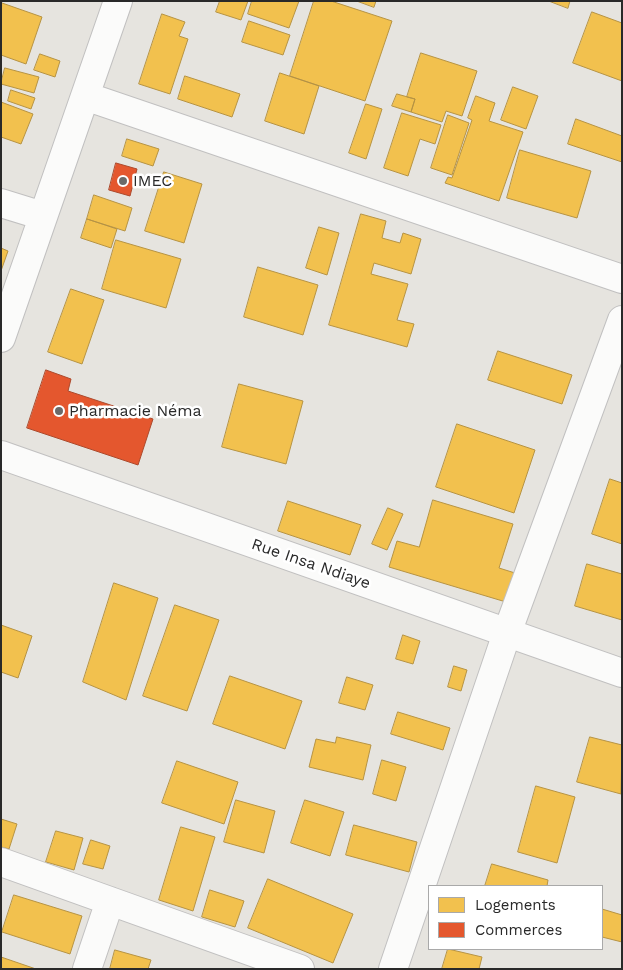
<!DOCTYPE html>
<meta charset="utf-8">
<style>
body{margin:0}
#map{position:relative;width:623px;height:970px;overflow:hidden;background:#e6e4df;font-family:"Work Sans",sans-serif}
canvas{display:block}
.frame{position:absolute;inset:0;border:2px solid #292929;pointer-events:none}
.legend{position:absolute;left:428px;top:885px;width:175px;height:65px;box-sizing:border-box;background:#fff;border:1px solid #a9a9a9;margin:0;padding:6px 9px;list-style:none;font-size:15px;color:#292929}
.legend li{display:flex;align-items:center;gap:10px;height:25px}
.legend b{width:25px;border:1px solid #a9a9a9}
</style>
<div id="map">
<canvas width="623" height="970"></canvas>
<div class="frame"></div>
<ul class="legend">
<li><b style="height:14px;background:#f2c14e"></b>Logements</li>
<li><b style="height:14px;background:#e4572e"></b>Commerces</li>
</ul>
</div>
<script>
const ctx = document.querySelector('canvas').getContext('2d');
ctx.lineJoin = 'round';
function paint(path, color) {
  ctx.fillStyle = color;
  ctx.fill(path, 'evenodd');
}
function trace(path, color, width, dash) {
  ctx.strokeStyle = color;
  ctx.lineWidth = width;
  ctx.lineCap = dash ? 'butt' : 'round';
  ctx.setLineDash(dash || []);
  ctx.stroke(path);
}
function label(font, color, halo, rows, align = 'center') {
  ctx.font = font + ' "Work Sans",sans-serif';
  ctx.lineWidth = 5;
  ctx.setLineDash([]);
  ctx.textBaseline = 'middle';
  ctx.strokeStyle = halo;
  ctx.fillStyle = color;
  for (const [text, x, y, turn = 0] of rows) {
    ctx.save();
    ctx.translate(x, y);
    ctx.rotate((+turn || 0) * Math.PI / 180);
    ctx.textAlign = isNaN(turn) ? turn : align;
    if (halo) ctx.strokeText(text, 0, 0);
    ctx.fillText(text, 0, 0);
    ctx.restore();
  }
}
const homes = new Path2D(`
 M220 1H248L241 20 216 12Z
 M252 1H299L289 28 248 14Z
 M314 1H331L392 21 365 101 290 76Z
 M357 1H376L374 7Z
 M549 1H570L568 8Z
 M2 3 42 17 26 64 1 55Z
 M592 12 622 23V81L573 63Z
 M162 14 185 22 179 36 188 39 170 94 139 84Z
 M249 21 290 35 283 55 242 42Z
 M421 53 477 71 462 116 446 111 442 122 411 112 415 99 407 97Z
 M40 54 60 61 55 77 34 70Z
 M5 68 39 77 34 93 1 84Z
 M280 73 319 86 304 134 265 121Z
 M185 76 240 94 232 117 178 99Z
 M513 87 538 96 526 129 501 120Z
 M11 90 35 98 31 109 8 101Z
 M397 94 415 99 411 112 392 106Z
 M476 96 495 103 489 121 523 132 499 201 445 183 448 177 452 178 472 120 468 118Z
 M1 102 33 114 21 144 1 137Z
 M366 104 382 109 366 159 349 153Z
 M402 113 441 125 435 144 420 139 408 176 384 168Z
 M448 115 469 123 452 175 431 168Z
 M576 119 622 136V162L568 144Z
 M127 139 159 149 153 166 122 156Z
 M520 150 591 171 577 218 507 198Z
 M164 172 202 184 184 243 145 231Z
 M94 195 132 208 125 231 87 219Z
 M361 214 386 221 382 238 400 243 403 233 421 239 411 274 374 263 371 274 408 284 397 320 414 324 407 347 329 325Z
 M87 219 117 229 111 248 81 238Z
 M319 227 339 233 327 275 306 268Z
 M116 240 181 259 166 308 102 289Z
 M1 248 8 251 1 271Z
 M258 267 318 285 303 335 244 317Z
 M71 289 104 300 82 364 48 352Z
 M498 351 572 375 562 404 488 380Z
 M239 384 303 401 286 464 222 447Z
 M457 424 535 450 514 513 436 487Z
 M610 479 622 483V544L592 534Z
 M433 500 513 524 499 568 515 573 506 602 389 567 397 541 419 547Z
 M288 501 361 525 350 555 278 531Z
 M388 508 403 514 387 550 372 544Z
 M587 564 622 574V620L575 606Z
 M114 583 158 598 126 700 83 682Z
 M175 605 219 620 187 711 143 696Z
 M1 625 32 636 18 678 1 672Z
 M403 635 420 641 413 664 396 659Z
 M454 666 467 670 461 691 448 687Z
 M230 676 302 701 285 749 213 724Z
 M347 677 373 685 365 710 339 703Z
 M398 712 450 728 443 750 391 734Z
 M337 737 371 745 363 780 309 767 316 739 335 743Z
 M590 737 622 745 621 794 577 782Z
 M382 760 406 767 396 801 373 794Z
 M177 761 238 782 224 824 162 803Z
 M536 786 575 797 557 863 518 852Z
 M236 800 275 811 264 853 224 842Z
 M305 800 344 812 330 856 291 843Z
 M1 819 17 824 9 849 1 847Z
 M354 825 417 842 409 872 346 855Z
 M181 827 215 837 193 911 159 900Z
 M56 831 83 838 74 870 46 862Z
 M91 840 110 846 103 869 83 864Z
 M492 864 548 880 547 886H485Z
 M268 879 353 914 333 963 248 928Z
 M210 890 244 901 235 927 202 917Z
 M14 895 82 916 70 954 2 932Z
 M602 909 622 915V942L602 937Z
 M448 949 482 957 479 969H442Z
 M115 950 151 960 148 969H110Z
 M1 957 36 969H1Z`);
const shops = new Path2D(`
 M116 163 137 169 130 196 109 190Z
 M46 370 71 379 68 391 153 419 138 465 27 428Z`);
const street = new Path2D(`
 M85 96 622 279
 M1 203 43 216
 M1 338 118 1
 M1 862 300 969
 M87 969 110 901
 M393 969 507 633 622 320`);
const secondary = new Path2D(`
 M1 455 622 673`);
const markers = [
 [123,181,5,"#6b6a69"],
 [59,411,5,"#6b6a69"]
];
const poiNames = [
 ["IMEC",133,181],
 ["Pharmacie Néma",69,411]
];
const streetNames = [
 ["Rue Insa Ndiaye",311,564,19]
];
paint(homes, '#f2c14e');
trace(homes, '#b69343', 1);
paint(shops, '#e4572e');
trace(shops, '#ac492c', 1);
trace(street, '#c1c0c0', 30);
trace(secondary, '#c1c0c0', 30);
trace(street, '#fbfbfa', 28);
trace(secondary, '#fbfbfa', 28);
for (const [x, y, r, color] of markers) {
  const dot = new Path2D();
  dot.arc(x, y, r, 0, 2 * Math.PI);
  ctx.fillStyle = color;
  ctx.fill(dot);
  trace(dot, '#fff', 2);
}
label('16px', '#292929', '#fff', poiNames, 'left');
label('16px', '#292929', '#fff', streetNames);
</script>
